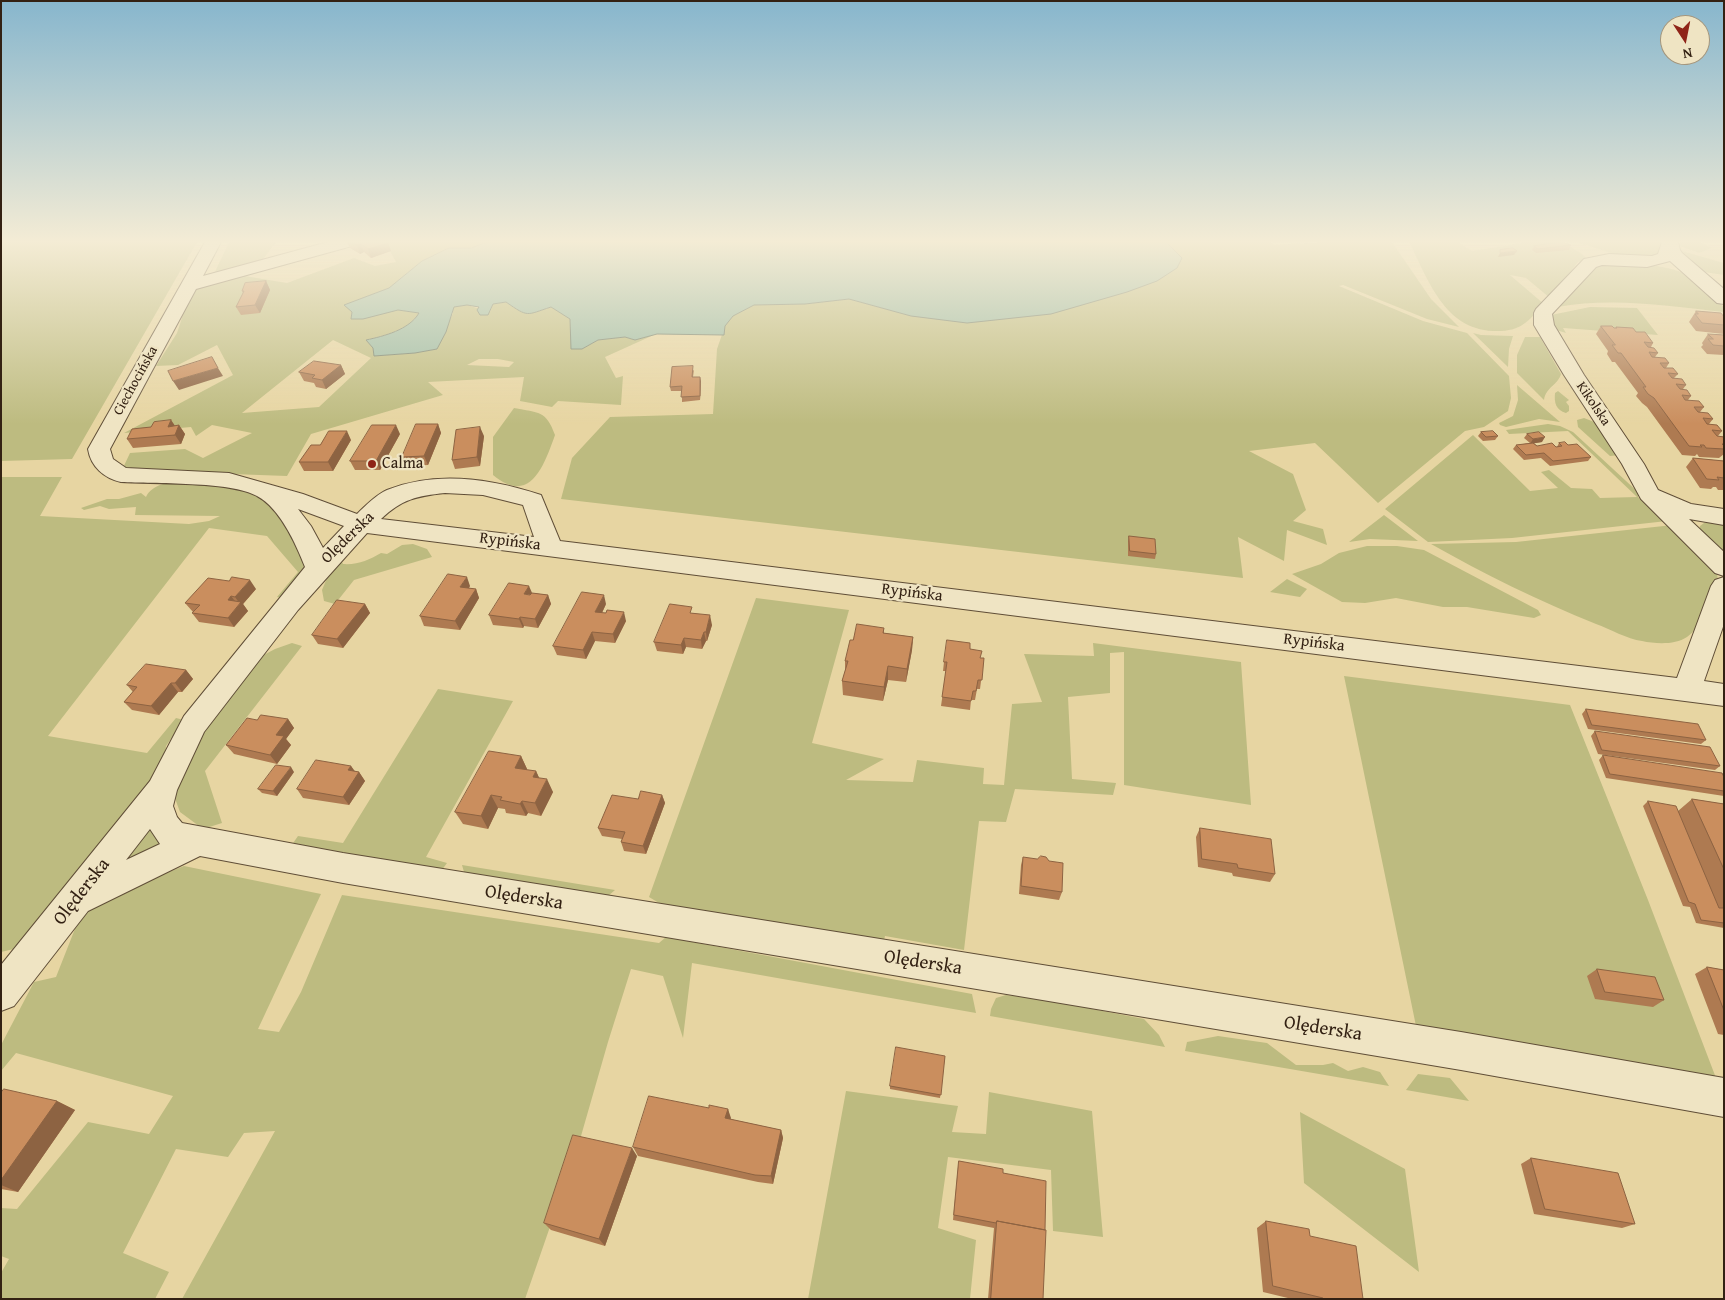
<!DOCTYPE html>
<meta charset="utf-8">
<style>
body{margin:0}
#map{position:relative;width:1725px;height:1300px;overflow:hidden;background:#e7d5a2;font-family:"Gentium Book Plus",serif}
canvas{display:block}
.frame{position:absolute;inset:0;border:2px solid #332113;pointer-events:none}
.north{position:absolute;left:1660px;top:15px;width:50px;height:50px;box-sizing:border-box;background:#efe4c3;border:1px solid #a4967d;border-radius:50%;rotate:169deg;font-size:14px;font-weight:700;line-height:20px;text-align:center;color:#332113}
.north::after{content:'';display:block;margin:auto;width:18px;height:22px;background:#8f2418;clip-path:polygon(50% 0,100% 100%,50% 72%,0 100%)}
</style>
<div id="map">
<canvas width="1725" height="1300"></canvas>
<div class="frame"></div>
<div class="north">N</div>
</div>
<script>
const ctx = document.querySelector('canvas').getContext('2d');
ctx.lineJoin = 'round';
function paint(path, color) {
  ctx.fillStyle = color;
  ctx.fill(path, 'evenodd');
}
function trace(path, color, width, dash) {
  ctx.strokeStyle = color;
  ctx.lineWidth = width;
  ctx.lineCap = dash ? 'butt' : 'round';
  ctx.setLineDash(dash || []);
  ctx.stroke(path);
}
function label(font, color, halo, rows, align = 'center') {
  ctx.font = font + ' "Gentium Book Plus",serif';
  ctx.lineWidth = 4.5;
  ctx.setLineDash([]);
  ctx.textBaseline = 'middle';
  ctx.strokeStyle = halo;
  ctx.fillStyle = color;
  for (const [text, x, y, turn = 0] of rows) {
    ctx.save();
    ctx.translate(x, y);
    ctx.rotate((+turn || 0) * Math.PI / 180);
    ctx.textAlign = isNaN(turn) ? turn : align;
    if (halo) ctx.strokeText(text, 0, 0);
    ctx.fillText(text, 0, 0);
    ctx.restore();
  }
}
const green = new Path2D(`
 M1 242H197L72 459 1 461Z
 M229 242H276L261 262 213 276Z
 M385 242H487L471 248H449L422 261 389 288 345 305 352 312 351 319 398 310 419 313C409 330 385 335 366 340L373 348 374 356 415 353 437 349 453 313V307L467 305 490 312 493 304 506 302C527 317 528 315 551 307L570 319 572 349H582L598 340 625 337 635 340 656 334 605 357 616 378 623 376 621 405 558 401 552 407 520 401 524 377 428 382 443 395 311 434 287 476 122 470 130 453 185 449 203 458 252 433 212 425 196 436 191 427 124 433 233 375 217 345 178 365 156 366 177 333 192 287 245 276 287 283 354 258 375 266 396 262ZM333 340 371 358 319 407 242 413ZM479 359H498L514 362 509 367 467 365Z
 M1166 242H1271L1274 245 1324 242H1392L1431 299 1459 327 1427 319 1343 285 1339 286 1423 321 1467 333 1509 376 1511 398 1508 411 1484 427 1465 431 1378 503 1315 443 1249 451 1293 474 1306 510 1293 521 1323 529 1327 545 1287 530 1284 561 1238 537 1243 578 561 499 572 458 610 417 713 414 717 349 725 326 733 316 754 305 805 304 849 299 911 316 1182 258Z
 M1409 242H1458L1472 251 1522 243 1520 242C1550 242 1565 238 1589 260L1578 262 1550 298 1526 278 1510 275 1544 304C1527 323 1520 332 1493 331 1444 329 1428 279 1409 242Z
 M1577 242H1664L1666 249 1659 257 1626 258Z
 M1682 242H1700L1712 248 1699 253 1674 244Z
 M1675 249 1724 263V275L1704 272Z
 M1638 263C1686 270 1690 272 1724 307V312C1668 306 1613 297 1557 307L1593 265Z
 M1590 307 1637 308 1658 335 1563 328 1566 333 1556 330 1549 323 1551 315Z
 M1473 333 1481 335 1513 336 1509 349 1508 367Z
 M1525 337H1540L1561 374C1558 385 1546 387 1544 400L1517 373V355Z
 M1517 385 1560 422 1539 419 1506 427 1500 425 1499 423 1513 416 1518 400Z
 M1558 391 1569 400 1566 402 1569 406V411L1566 413C1556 410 1554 403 1555 393Z
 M514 408C539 413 546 410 555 435 544 466 530 506 493 475V437Z
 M1584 418 1597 423 1620 455 1610 456 1578 427 1577 420Z
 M1548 424 1560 426 1573 432 1639 493 1638 497 1667 521 1512 538 1428 542 1385 509 1473 435 1530 491 1558 488 1541 472 1549 470 1571 488 1592 489 1600 498 1637 497 1568 431 1509 434 1506 430Z
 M1 477H62L40 516 189 524 209 521 220 516 135 515 136 507 109 509 100 506 84 510 81 508 107 499H119L141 493 146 497C161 467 243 486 266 501 277 508 285 524 292 534 298 542 307 550 306 560 306 573 289 588 281 598L277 597 298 572 267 536 209 528 48 736 147 753 176 718 184 720 166 746 164 763 18 948 1 952Z
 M1384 515 1418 541 1370 539 1349 542Z
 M1712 522 1724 523V559L1699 531 1700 526 1704 523Z
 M1673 525 1717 573 1718 581C1711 596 1701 628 1687 637 1675 645 1656 644 1642 641 1627 639 1610 629 1596 624 1539 601 1484 574 1431 544L1516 542Z
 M413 544 427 549 432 557 354 580 335 604 324 601 322 590 327 578 324 573 338 555 343 564C358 565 369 560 381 553L387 554 402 545Z
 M1367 546H1397L1424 550 1538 610 1541 615 1534 618 1467 607H1443L1396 598 1365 603 1342 602 1292 574 1321 564 1339 553Z
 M1287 579 1307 589 1300 597 1270 592Z
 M756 598 849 610 812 743 884 759 846 780 913 782 917 760 984 768 983 784 1004 785 1012 704 1042 702 1024 654 1094 656 1093 643 1241 662 1251 805 1124 785V652L1110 653V693L1068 697 1072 779 1116 783 1113 795 1015 789 1006 822 979 821 964 950 885 936 883 945 664 906 649 897Z
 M292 643 302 646 205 771 222 823 203 829 180 812 173 793 182 762 258 658 275 649Z
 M1344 676 1570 705 1648 900 1716 1078 1416 1026Z
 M438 689 513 701 426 857 447 863 439 874 291 846 298 836 343 843Z
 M150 816 174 844 107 876Z
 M462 865 615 890 601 902 466 879Z
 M184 866 321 894 258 1029 279 1032 301 992 342 895 659 943 666 937 972 994 976 1013 692 963 683 1038 663 976 631 969 608 1042 579 1143 525 1299H182L275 1131 244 1133 228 1157 176 1149 123 1253 169 1272 155 1299H1V1273L9 1259 1 1256V1208L17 1209 88 1122 149 1134 173 1096 16 1053 1 1071V1045L34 982 56 977 84 906Z
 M1006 995 1041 999 1144 1019 1159 1035 1165 1047 990 1016 991 1009 996 998Z
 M1218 1036 1267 1043 1296 1065H1323L1333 1063 1348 1071 1363 1067 1380 1072 1389 1086 1185 1051 1187 1042Z
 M1418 1074 1450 1078 1469 1101 1406 1090Z
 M846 1091 958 1106 952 1132 986 1134 989 1092 1092 1111 1103 1237 1053 1231 1051 1170 948 1157 938 1228 976 1240 970 1299H808Z
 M1300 1112 1405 1169 1419 1272 1304 1183Z`);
const water = new Path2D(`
 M487 242H1166L1182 258 1177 268 1157 281 1127 292 1051 314 967 323 911 316 849 299 805 304 754 305 733 316 725 326 724 335 657 334 635 340 625 337 598 340 582 349H571L570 319 551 307C526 315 529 318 506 302L493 304 488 315H480L477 310 479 307 467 305 454 307 446 332 437 349 415 353 374 356 373 348 366 340C384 336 409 330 419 313L398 310 363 319H351L352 312 344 305 389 288 422 261 449 248H471Z`);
const minor = new Path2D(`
 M205 242H221L203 276 328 242H354L352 246 196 289 110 449 113 459 126 468 229 473 303 494 357 514C366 505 376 495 387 490 436 470 493 479 541 495L560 541 1677 678 1711 586 1715 580 1724 577V624L1704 681 1724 684V706L367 533 298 610 204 732 177 790 173 806 177 817 182 823 343 853 1461 1032 1724 1078V1117L1461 1070 343 883 200 856 88 911 14 1006 1 1011V965L150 781 184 716 305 567C296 544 280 508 257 496 231 481 153 484 121 482 104 478 91 467 88 449ZM445 493 483 495 523 505 534 537 381 519C402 499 417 496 445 493ZM298 509 344 526 323 548 311 526ZM150 829 160 844 126 860Z
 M1662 242H1678L1680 250 1682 253 1724 289V304L1717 303 1670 261 1647 267 1602 265 1596 267 1552 314 1554 325 1584 375 1644 464 1658 490 1691 504 1724 509V525L1689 519 1724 552V576L1715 573 1641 499 1622 464 1564 375 1534 325V313L1536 309 1584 259 1609 254 1652 256 1658 254Z`);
const wall = new Path2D(`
 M347 242H387L388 243 391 251 371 258 364 252 360 254 350 248Z
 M1571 245 1569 250 1536 253 1532 250 1534 246Z
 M266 281 270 290 260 313 241 315 236 307 243 293 242 291Z
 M1696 311 1724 317V334L1696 331 1689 322Z
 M1601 326 1614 328H1615L1616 327 1636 332 1653 343 1651 347 1658 353 1655 357 1669 363 1666 368 1678 374 1674 378 1686 385 1683 389 1691 396 1688 400 1704 407 1700 412 1713 419 1709 424 1722 431 1718 436 1724 437V454L1719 458 1699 457 1697 454 1695 456 1682 455 1647 407 1642 403 1636 396 1638 393 1615 362H1612L1607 354 1608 351 1596 334Z
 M1708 334 1724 335V355L1707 354 1701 347 1703 345 1702 343Z
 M341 365 345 374 326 389 316 387 314 383 304 381 299 372Z
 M694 370 693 377 701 381 700 400 682 402V391H671L670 387Z
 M171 420 175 426 179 425 185 434 181 444 133 448 127 439 151 427Z
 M438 424 441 433 428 465 406 466 402 457Z
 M1481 432 1498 436 1495 440 1483 441 1478 436Z
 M400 434 380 470H355L350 461Z
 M1527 434 1542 442 1534 443 1537 446 1557 447 1559 443 1568 445 1591 457 1588 461 1550 466 1541 458 1524 460 1513 449 1516 445 1530 443 1524 438Z
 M484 436 480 466 455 469 452 460Z
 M351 440 333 471H304L299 462 320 445Z
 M1693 458 1724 461V490H1718L1716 487H1713L1711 489 1700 488 1686 467Z
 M1129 536 1156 554 1155 559 1128 556V541Z
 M470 586 469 588 476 589 479 598 460 630 424 626 420 616Z
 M256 589 243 604 248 611 234 627 199 622 192 613 193 612 185 603Z
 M532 593 548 595 551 604 538 628 524 626 523 628 493 625 489 615Z
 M365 604 370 613 343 648 318 644 312 635Z
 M606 604 602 613 626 621 615 643 595 641 586 659 557 655 553 646Z
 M693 613 712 625 707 641H706L702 649 686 647 683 654 657 651 654 642Z
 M884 628V633L913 637 912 650 906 682 888 680 883 701 843 695 842 681 845 671V661L853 640Z
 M970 649 980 658H984L980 689H977L975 700H971L970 710 941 706 946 671H943L944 662Z
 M186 670 193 679 182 692H178L159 715 132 710 124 702 133 692 127 685Z
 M1586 709 1706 740 1701 744 1588 729 1582 714Z
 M288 719 294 728 286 739 291 745 277 764 234 754 226 745 257 720Z
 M1595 731 1720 766 1715 770 1598 754 1591 736Z
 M1603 755 1724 777V796L1606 778 1599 760Z
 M521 756 527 769V770L536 771 539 778 553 792 541 816 528 813 526 816 506 813 505 809 498 808 488 829 463 824 455 812Z
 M351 766 354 771 359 772 365 781 349 805 303 798 297 789Z
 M294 772 277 796 262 793 258 789Z
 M662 795 665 803 646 854 624 851 621 842 622 839 602 836 598 828 638 799Z
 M1692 799 1724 804V928L1696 923 1690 907 1683 906 1643 806 1648 801 1678 811Z
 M1200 828 1275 874 1270 882 1233 876 1232 873 1198 867 1196 837Z
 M1023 857 1062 892 1059 900 1019 894 1021 865Z
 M1707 967 1724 970V1035L1718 1034 1695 974Z
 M1597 969 1664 1000 1653 1007 1595 999 1587 976Z
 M945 1056 940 1098 890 1089V1086Z
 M1 1093 57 1101 75 1110 18 1192 1 1189Z
 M709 1108 728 1109 730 1119 781 1130 783 1138 773 1184 758 1182 638 1156 633 1147Z
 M637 1156 605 1246 551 1230 544 1223Z
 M1531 1158 1635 1224 1622 1228 1534 1214 1521 1164Z
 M959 1161 1003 1173 1045 1230 1043 1299H988L994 1228 953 1220 958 1167Z
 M1266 1221 1310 1236 1363 1299H1292L1263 1292 1257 1228Z`);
const shadedWall = new Path2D(`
 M388 243 391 251 371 258 368 249Z
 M361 244 364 252 360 254 357 245Z
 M1517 251 1514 255 1498 257 1500 253Z
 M266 281 270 290 260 313 255 305Z
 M341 365 345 374 326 389 322 380Z
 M218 368 223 376 179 390 173 381Z
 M700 377 701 381 700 400Z
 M171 420 177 429 174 436 168 427Z
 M438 424 441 433 428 465 424 456Z
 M179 425 185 434 181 444 175 435Z
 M396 425 400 434 380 470 376 461Z
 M480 427 484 436 480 466 477 457Z
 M347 431 351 440 333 471 328 462Z
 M1545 437 1542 442 1530 444 1533 439Z
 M467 577 470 586 464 596 460 587Z
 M250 580 256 589 243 604 248 611 234 627 228 618 240 604 235 597Z
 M529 586 533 595 524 594Z
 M476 589 479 598 460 630 455 621Z
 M548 595 551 604 538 628 535 619Z
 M604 595 606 604 598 621 595 612Z
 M231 596 238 605 228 600Z
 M365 604 370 613 343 648 337 639Z
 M624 612 626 621 615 643 613 634Z
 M710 615 712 625 707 641 706 632Z
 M520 617 524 626 523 628 519 619Z
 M592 632 595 641 586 659 583 650Z
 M704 632 706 641 702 649 701 640Z
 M913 637 912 650 906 682 907 669Z
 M684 638 686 647 683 654 681 645Z
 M888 666V680L883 701 884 687Z
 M186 670 193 679 182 692 175 683Z
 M171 683 178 692 159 715 151 706Z
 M288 719 294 728 286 739 291 745 277 764 270 755 276 735Z
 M521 756 527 769 521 781 515 768Z
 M351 766 357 774 348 770Z
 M291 767 294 772 277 796 273 791Z
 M536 771 542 784 533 777Z
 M359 772 365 781 349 805 343 797Z
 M547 779 553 792 541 816 535 803Z
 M491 795 498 808 488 829 481 816Z
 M662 795 665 803 646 854 643 846Z
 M522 801 528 813 526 816 520 804Z
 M57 1101 75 1110 18 1192 1 1185V1180Z
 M728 1109 731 1118 728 1127 725 1118Z
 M781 1130 783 1138 773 1184 771 1176Z
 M632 1148 637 1156 605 1246 599 1239Z`);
const building = new Path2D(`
 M351 242H387L388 243 368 249 361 244 357 245Z
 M1562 242 1571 245 1538 249 1534 246Z
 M1513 248 1517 251 1500 253V250Z
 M266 281 255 305 236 307 244 291H242L245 283Z
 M1696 311 1721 313 1724 317V325L1702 323 1695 314H1698Z
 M1601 326H1612L1614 328H1617L1616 327 1633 328 1636 332H1645L1653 343 1644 342 1648 347 1654 348 1658 353 1649 352 1652 357 1665 358 1669 363H1660L1664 368H1673L1678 374 1668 373 1672 378 1682 379 1686 385 1676 384 1680 389 1687 390 1691 396 1682 395 1685 400 1699 401 1704 407H1694L1698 412 1708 413 1713 419 1703 418 1707 424 1717 425 1722 431 1712 430 1717 436 1724 437V444H1722L1724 446V449L1706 448 1704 445H1700L1702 447 1689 446 1654 398 1648 394 1643 387H1646L1621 353H1618L1612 345H1615Z
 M1708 334 1724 335V346L1713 345 1708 339H1713Z
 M212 357 218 368 173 381 168 371Z
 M314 361 341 365 322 380 312 378 315 375 299 372Z
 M693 366 692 377H700V396L681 397 682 386 670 387 672 367Z
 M171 420 168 427 179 425 175 435 127 439 132 429 151 427 154 422Z
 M416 424H438L424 456 402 457Z
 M372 425H396L376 461H350Z
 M480 427 477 457 452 460 456 430Z
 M329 431H347L328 462H299L311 445H320Z
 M1493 431 1498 436 1486 437 1481 432Z
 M1539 432 1545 437 1533 439 1527 434Z
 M1565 442 1568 445 1577 444 1591 457 1553 461 1544 453 1526 455 1516 445 1533 443 1537 446 1552 443 1556 447 1562 446 1559 443Z
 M1693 458 1724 461V478L1717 477 1719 480 1707 479Z
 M1129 536 1155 539 1156 554 1130 551Z
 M448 574 467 577 460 587 476 589 455 621 420 616Z
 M232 577 250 580 235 597 231 596 228 600 241 602 228 618 192 613 200 605 185 603 208 578 229 581Z
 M509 583 529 586 524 594 530 595 532 593 548 595 535 619 520 617 519 619 489 615Z
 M582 592 604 595 595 612 606 613 607 610 624 612 613 634 592 632 583 650 553 646Z
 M337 600 365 604 337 639 312 635Z
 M670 604 692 607 690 613 710 615 706 632H704L701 640 684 638 681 645 654 642Z
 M857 624 884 628 883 633 913 637 907 669 888 666 884 687 842 681 848 661H845L850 640H853Z
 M947 640 970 643V649L982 651 980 658H984L982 680H978L976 691H973L971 701 942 697 947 662H944Z
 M146 664 186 670 175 683H171L151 706 124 702 137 687 127 685Z
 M1586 709 1698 724 1706 740 1592 725Z
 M261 715 288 719 276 735 284 736 270 755 226 745 247 718 257 720Z
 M1595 731 1710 747 1720 766 1602 750Z
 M489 751 521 756 515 768 536 771 533 777 547 779 535 803 522 801 520 804 500 800 502 797 491 795 481 816 455 812Z
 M1603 755 1722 773 1724 777V791L1610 774Z
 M316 760 351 766 348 770 359 772 343 797 297 789Z
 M276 765 291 767 273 791 258 789Z
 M641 791 662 795 643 846 621 842 625 832 598 828 612 795 638 799Z
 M1692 799 1724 804V869Z
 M1648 801 1676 806 1719 908H1724V923L1701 920 1695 904 1689 902Z
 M1200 828 1271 839 1275 874 1238 868 1237 864 1202 859Z
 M1041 856 1046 857 1049 861 1063 863 1062 892 1021 886 1023 857 1037 859Z
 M1707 967 1724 970V1010Z
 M1597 969 1655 977 1664 1000 1605 992Z
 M896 1047 945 1056 941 1095 890 1086Z
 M4 1089 57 1101 1 1180V1093Z
 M649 1096 709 1108V1105L728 1109 725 1118 781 1130 771 1176 755 1175 633 1147Z
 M573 1135 632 1148 599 1239 544 1223Z
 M1531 1158 1618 1173 1635 1224 1545 1209Z
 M959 1161 1003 1169V1173L1046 1181 1045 1230 997 1221 996 1223 954 1215Z
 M997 1221 1046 1230 1043 1299H991Z
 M1266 1221 1309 1229 1310 1236 1356 1246 1363 1299H1323V1298L1273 1286Z`);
const markers = [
 [372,464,5,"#8f2418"]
];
const farStreetnames = [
 ["Ciechocińska",136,381,-61],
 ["Kikolska",1593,404,56]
];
const poiNames = [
 ["Calma",382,464]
];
const streetNames = [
 ["Olęderska",348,538,-44],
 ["Rypińska",510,542,7],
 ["Rypińska",912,593,7],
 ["Rypińska",1314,643,7]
];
const nearStreetnames = [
 ["Olęderska",82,892,-52],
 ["Olęderska",524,898,9],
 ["Olęderska",923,963,9],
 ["Olęderska",1323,1029,9]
];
paint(green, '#bdbb80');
paint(water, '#97b9a4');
trace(water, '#6f7c6a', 1);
trace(minor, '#604e37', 2);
paint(minor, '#efe4c3');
paint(wall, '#ae7a51');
paint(shadedWall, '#8d6342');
paint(building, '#ca8e5e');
trace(building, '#8d6342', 1);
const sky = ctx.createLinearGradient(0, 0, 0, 424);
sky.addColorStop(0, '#87b6cd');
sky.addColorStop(0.57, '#f4ecd5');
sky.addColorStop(1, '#f4ecd500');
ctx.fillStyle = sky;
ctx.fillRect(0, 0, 1725, 424);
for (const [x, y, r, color] of markers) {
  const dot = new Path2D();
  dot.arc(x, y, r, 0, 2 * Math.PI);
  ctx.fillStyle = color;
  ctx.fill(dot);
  trace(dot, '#efe4c3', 2);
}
label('14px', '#332113', '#efe4c3', farStreetnames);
label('16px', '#332113', '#efe4c3', poiNames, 'left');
label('16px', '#332113', '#efe4c3', streetNames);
label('19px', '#332113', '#efe4c3', nearStreetnames);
</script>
